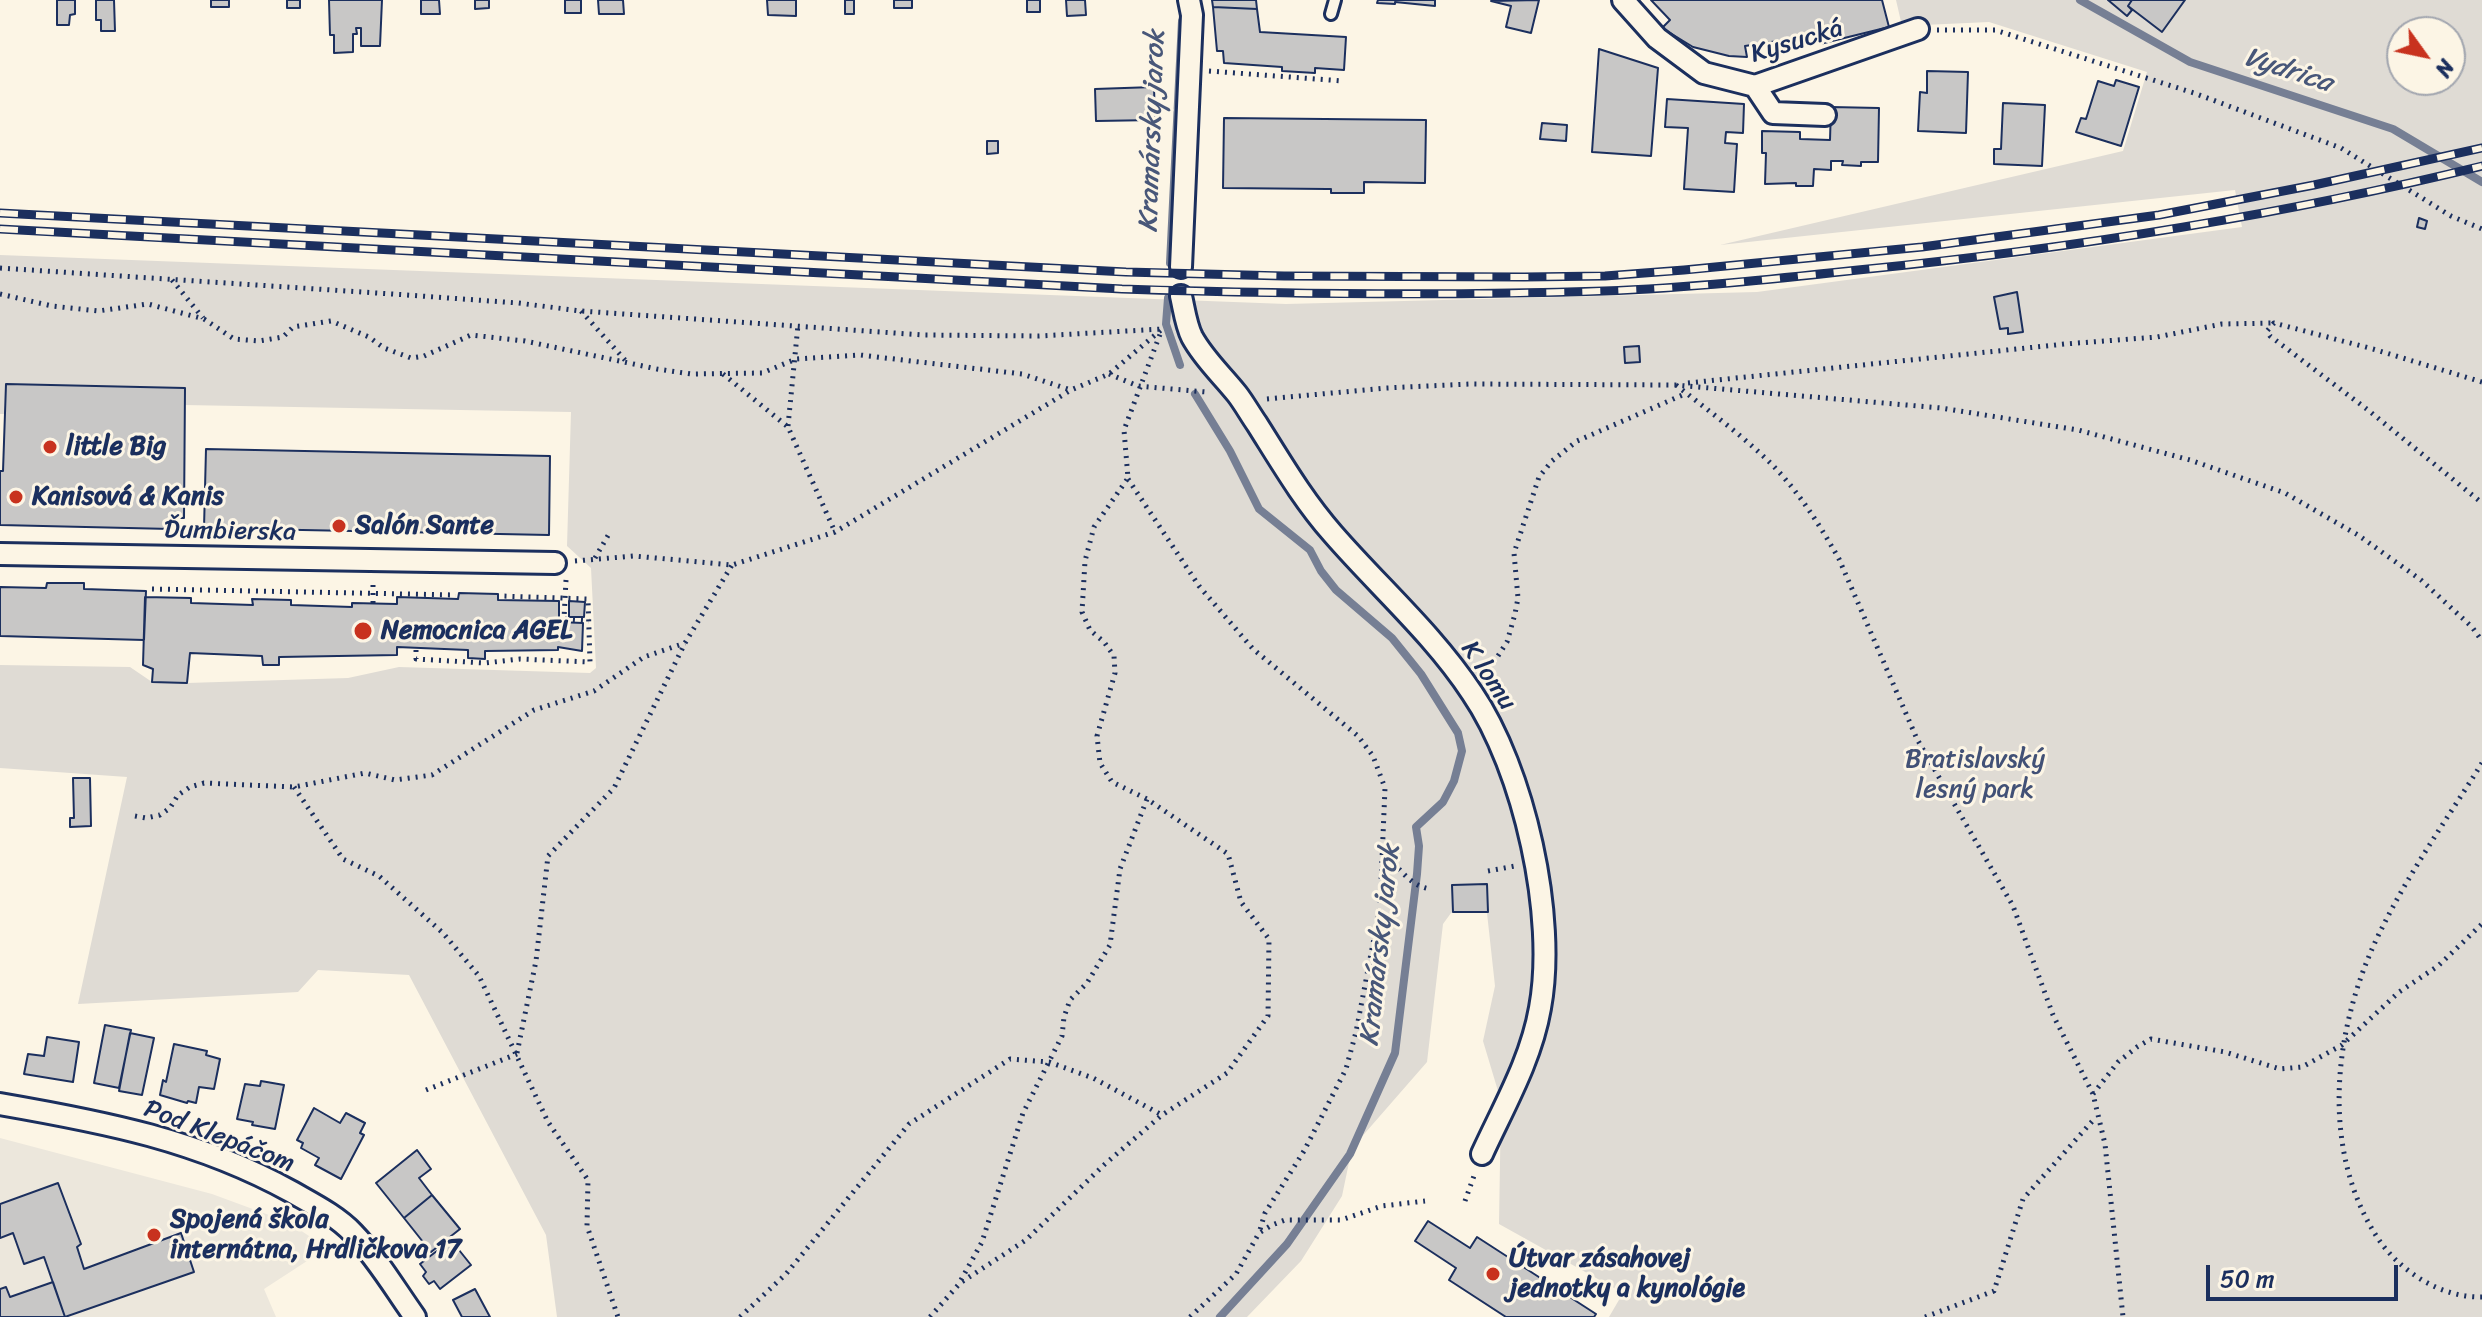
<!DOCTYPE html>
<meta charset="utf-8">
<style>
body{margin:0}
#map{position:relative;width:2482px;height:1317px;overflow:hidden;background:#fcf5e5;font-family:Sriracha,sans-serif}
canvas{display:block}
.north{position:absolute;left:2386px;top:16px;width:80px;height:80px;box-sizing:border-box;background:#fcf5e5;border:2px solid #a2a6af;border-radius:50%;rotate:123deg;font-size:22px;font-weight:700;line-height:32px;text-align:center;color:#1b2f5e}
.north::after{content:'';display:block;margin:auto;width:28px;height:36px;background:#c8321e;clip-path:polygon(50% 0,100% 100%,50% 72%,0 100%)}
.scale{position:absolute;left:2206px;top:1265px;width:192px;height:36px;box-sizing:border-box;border:4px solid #1b2f5e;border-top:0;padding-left:10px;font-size:24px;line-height:28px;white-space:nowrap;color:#1b2f5e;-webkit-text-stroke:6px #fcf5e5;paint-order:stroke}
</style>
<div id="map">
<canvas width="2482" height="1317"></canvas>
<div class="north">N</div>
<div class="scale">50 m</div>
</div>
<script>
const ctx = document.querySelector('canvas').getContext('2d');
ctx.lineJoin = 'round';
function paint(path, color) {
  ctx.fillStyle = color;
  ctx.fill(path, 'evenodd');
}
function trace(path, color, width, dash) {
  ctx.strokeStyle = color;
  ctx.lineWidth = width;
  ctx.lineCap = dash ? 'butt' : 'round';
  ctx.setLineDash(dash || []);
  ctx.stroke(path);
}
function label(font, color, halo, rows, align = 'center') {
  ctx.font = font + ' Sriracha,sans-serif';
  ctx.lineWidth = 6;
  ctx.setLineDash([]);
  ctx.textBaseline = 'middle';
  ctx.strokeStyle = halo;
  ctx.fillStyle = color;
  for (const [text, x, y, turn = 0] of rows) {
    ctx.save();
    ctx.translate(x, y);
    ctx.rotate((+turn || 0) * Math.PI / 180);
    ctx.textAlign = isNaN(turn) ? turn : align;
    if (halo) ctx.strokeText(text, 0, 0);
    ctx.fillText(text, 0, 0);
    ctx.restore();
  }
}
const built = new Path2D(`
 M0 1138 212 1194 288 1222 327 1248 264 1289 276 1317H0Z`);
const green = new Path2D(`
 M1896 0H2482V1317H1609L1623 1293 1499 1224 1501 1101 1483 1041 1495 986 1487 913H1451L1443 924 1427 1062 1352 1148 1342 1196 1301 1261 1247 1317H557L546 1235 409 975 318 970 298 992 78 1004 127 777 0 768V665L130 667 152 682 187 683 348 678 399 667 590 673 596 668 591 568 567 546 571 412 184 405 6 384 4 414H0V255L1286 304 1757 292 2242 227 2235 190 1720 245 2123 151 2147 72 1989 22 1902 26ZM2402 32H2450V80H2402Z`);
const stream = new Path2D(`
 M2080 0 2190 62 2393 129 2482 182
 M1170 263 1182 21
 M1168 298 1166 324 1180 365
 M1195 394 1230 451 1259 509 1310 550 1321 571 1336 590 1392 638 1421 674 1458 733 1462 751 1454 781 1443 802 1416 827 1419 846 1417 874 1395 1053 1350 1154 1287 1244 1220 1317`);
const building = new Path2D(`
 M57 0H75V14L70 15 69 25H57Z
 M96 0H114L115 31H101V20H96Z
 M211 0H229V7H211Z
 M287 0H300V8H287Z
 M329 0H382L380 46H361V28H356L357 34H353V52L334 53V35H330Z
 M421 0H439L440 14H421Z
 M475 0H489V8L475 9Z
 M565 0H581V13H565Z
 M598 0H623L624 14H599Z
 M767 0H796V16L768 15Z
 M845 0H854V14H845Z
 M894 0H912V8H894Z
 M1027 0H1040V12H1027Z
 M1066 0H1085L1086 15 1067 16Z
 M1212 0H1256L1257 9 1213 7Z
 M1378 0H1435V6L1395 2V4L1377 3Z
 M1539 0 1531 33 1506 27 1511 6 1491 1Z
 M1651 0H1882L1889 27 1820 44 1818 32 1797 37 1799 48 1786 51 1784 40 1745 46 1747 57 1729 56 1693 47 1662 28 1670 20Z
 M2108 0H2132L2128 6 2132 10 2127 16Z
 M2132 0H2185L2162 32 2128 6Z
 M1213 7 1257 9 1260 32 1346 37 1344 70 1315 68V73L1282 71V67L1224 63 1223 51H1217Z
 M1599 49 1658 68 1651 156 1592 152Z
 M1927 71 1968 72 1966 133 1918 131 1920 92 1927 93Z
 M2116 80 2139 87 2121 146 2076 132 2081 118 2086 119 2098 81 2114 86Z
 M1154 87 1155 120 1096 121 1095 89Z
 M1667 99 1744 104 1743 133 1726 132 1725 143 1737 144 1734 192 1684 189 1688 128 1665 127Z
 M2003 103 2045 105 2042 166 1994 164V149H2001Z
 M1831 107 1879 108 1878 162H1861V166L1842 165 1843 161H1831V170L1814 169 1813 186H1796V183L1765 184 1766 153H1762V131L1800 132V139L1830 140Z
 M1224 118 1426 120 1425 183 1364 182V193H1331V189H1327L1223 188Z
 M1542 123 1567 125 1566 141 1540 139Z
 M987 141H998V153L987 154Z
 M2419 218 2427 221 2425 229 2417 227Z
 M2017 292 2023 332 2008 334V328L2000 329 1994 297Z
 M1639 346 1640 362 1625 363 1624 347Z
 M6 384 185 388 184 518H172L171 529 0 525V471H3Z
 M206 449 550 456 549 535 204 528Z
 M47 583H84V589L146 591 144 640 0 636V587L46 588Z
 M459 593 498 594V600L559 601V622L583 623 582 651 558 647V650L485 651V659L468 658V650L397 647V655L279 657V665H263L262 656 190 653 187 683 152 682 153 669 143 665 145 597 191 598V603L253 605 252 599 291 600V605L352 607V603L397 604V597L458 599Z
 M569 601 585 602 584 617H569Z
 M73 778H90L91 826 70 827V818H74Z
 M1487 884 1488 912H1453L1452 885Z
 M105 1025 131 1030 119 1088 94 1083Z
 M130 1033 154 1038 142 1095 119 1091Z
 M47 1037 79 1042 73 1082 24 1074 28 1054 44 1056Z
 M174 1044 207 1051 206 1055 220 1059 214 1089 199 1087 196 1103 188 1101 187 1103 160 1095 163 1080 166 1082Z
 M261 1081 284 1085 275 1129 252 1125 253 1122 237 1119 245 1084 260 1086Z
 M314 1108 340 1123 346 1113 365 1123 360 1133 364 1135 341 1179 315 1165 319 1158 301 1148 303 1143 297 1140Z
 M417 1150 431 1169 419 1178 432 1195 404 1218 376 1183Z
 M58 1183 81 1244 77 1247 84 1269 181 1233 194 1272 65 1317 44 1257 24 1264 13 1233 0 1238V1204Z
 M432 1195 460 1229 431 1252 404 1218Z
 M1428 1221 1470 1248 1477 1237 1596 1314 1594 1317H1506L1449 1280 1456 1268 1415 1241Z
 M451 1240 471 1265 440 1289 434 1281 429 1284 423 1276 426 1272 420 1264Z
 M53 1282 65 1317H0V1289L6 1287 10 1297Z
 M475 1289 490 1317H462L453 1300Z`);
const path = new Path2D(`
 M1937 30H1995L2194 93 2341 148 2451 216 2482 229
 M1209 71 1343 81
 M0 268 407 295 518 303 581 311 923 335 1039 336 1162 329
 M172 280 203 318
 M0 294 52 306 98 311 148 304 204 319 234 339 259 341 283 337 293 327 331 321 369 337 384 348 411 358 424 356 471 335 525 341 657 369 691 374 762 373 796 359 860 355 1022 374 1071 390
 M581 311 625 360
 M723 374 788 427 835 532
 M1109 374 1138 386 1206 392
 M2482 382 2373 349 2274 323 2267 331 2270 336 2368 410 2482 503
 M1688 383 2065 344 2157 337 2222 324 2274 323
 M1676 385C1705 408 1735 430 1762 455 1794 484 1818 522 1839 559L1917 739 2013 906 2053 1015 2093 1094 2105 1144 2123 1317
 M1267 399 1386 388 1470 384 1675 385 1941 408 2078 430 2190 460 2285 493 2358 535 2421 580 2472 627 2482 641
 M788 426 798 325
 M1128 479 1199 586 1253 649 1358 736 1373 756 1385 788 1380 907 1356 1032 1346 1069 1304 1151 1265 1213 1259 1233
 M595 558 610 532
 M575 561 634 556 732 565 835 532 1071 390 1109 374 1161 330
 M566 580 564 619 589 621
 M152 589 456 595
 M373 603V580
 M416 650V659L485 663 520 659 590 662 588 599 501 596
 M1485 676 1507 642 1515 614 1518 598 1514 553 1539 477 1552 461 1577 441 1687 393
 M2482 763C2449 816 2412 868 2384 924 2335 1018 2317 1144 2377 1237 2399 1271 2441 1298 2482 1297
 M294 787 343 859 379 876 443 933 479 976 548 1122 588 1180 587 1226 618 1317
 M135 816 146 818 160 815 170 808 178 795 190 787 204 783 294 787 365 773 395 780 432 775 534 710 594 691 644 657 685 643
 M1384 850C1396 865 1410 887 1431 889
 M1488 871 1515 866
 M517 1053 536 961 548 856 614 788 685 643 732 565
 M426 1090 517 1054
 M2093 1094 2118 1062 2137 1047 2151 1039 2225 1052 2280 1069 2302 1067 2342 1045 2399 992 2438 966 2482 924
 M1465 1201 1475 1173
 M961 1280 982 1242 1023 1113 1062 1036 1064 1017 1070 1000 1087 983 1110 945 1120 869 1147 799
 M740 1317 786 1274 909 1124 1010 1059 1049 1062 1093 1078 1162 1115
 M930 1317 960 1283 1026 1240 1105 1164 1162 1115 1227 1073 1268 1016 1269 939 1241 902 1228 854 1147 799 1112 782 1100 763 1097 736 1115 673 1114 656 1104 642 1090 630 1082 612 1085 561 1094 527 1128 478 1124 430 1162 329
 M1190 1317 1236 1274 1259 1233 1272 1225 1285 1220H1341L1382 1206 1425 1201
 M1925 1317 1994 1291 2023 1199 2096 1117`);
const lane = new Path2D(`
 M1331 14 1335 0`);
const street = new Path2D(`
 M1623 0 1657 38 1704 73 1755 86 1918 29
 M1755 86 1773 113 1825 115
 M1181 267 1192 15 1189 0
 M1181 296C1184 309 1186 325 1192 337 1204 359 1221 374 1237 394 1244 403 1250 414 1257 424 1281 462 1303 500 1333 534 1379 587 1433 634 1472 693 1524 769 1557 917 1540 1008 1531 1060 1504 1106 1482 1154
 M0 554 555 563
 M0 1104C104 1122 198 1140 292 1192 313 1204 337 1216 353 1233 377 1258 395 1289 415 1317`);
const rail = new Path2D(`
 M0 213 1126 272 1284 276 1524 277 1605 276 1684 270 1922 247 2159 215 2314 185 2482 148
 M0 229 1122 289C1283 294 1443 296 1604 291 1689 288 1774 279 1858 270 2068 249 2277 216 2482 166`);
const markers = [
 [50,447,8,"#c8321e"],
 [16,497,8,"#c8321e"],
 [339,526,8,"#c8321e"],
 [363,631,10,"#c8321e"],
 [154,1235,8,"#c8321e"],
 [1493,1274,8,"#c8321e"]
];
const streetNames = [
 ["Kysucká",1797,42,-17],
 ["Ďumbierska",230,532,1],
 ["K lomu",1488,676,56],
 ["Pod Klepáčom",219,1137,21]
];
const poiNames = [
 ["little Big",66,447],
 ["Kanisová & Kanis",32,497],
 ["Salón Sante",355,526],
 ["Nemocnica AGEL",381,631],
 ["Spojená škola",170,1220],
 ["internátna, Hrdličkova 17",170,1250],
 ["Útvar zásahovej",1509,1259],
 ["jednotky a kynológie",1509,1289]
];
const parkNames = [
 ["Bratislavský",1975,760],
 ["lesný park",1975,790]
];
const waterNames = [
 ["Vydrica",2288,71,18],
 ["Kramársky jarok",1153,131,-88],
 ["Kramársky jarok",1381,945,-84]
];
paint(built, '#ece7dc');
paint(green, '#dfdbd4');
trace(stream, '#767f94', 8);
paint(building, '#c8c7c6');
trace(building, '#1b2f5e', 2);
trace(lane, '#1b2f5e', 16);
trace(street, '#1b2f5e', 26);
trace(path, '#1b2f5e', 5, [2, 6]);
trace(lane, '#fcf5e5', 10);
trace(street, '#fcf5e5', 20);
trace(rail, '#1b2f5e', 9);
trace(rail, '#fcf5e5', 6, [18]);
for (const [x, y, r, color] of markers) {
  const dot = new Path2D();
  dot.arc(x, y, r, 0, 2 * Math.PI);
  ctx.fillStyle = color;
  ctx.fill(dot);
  trace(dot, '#fcf5e5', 3);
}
label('26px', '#1b2f5e', '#fcf5e5', streetNames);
label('bold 26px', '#1b2f5e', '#fcf5e5', poiNames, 'left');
label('26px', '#425176', '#fcf5e5', parkNames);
label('italic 28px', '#485779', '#fcf5e5', waterNames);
</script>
